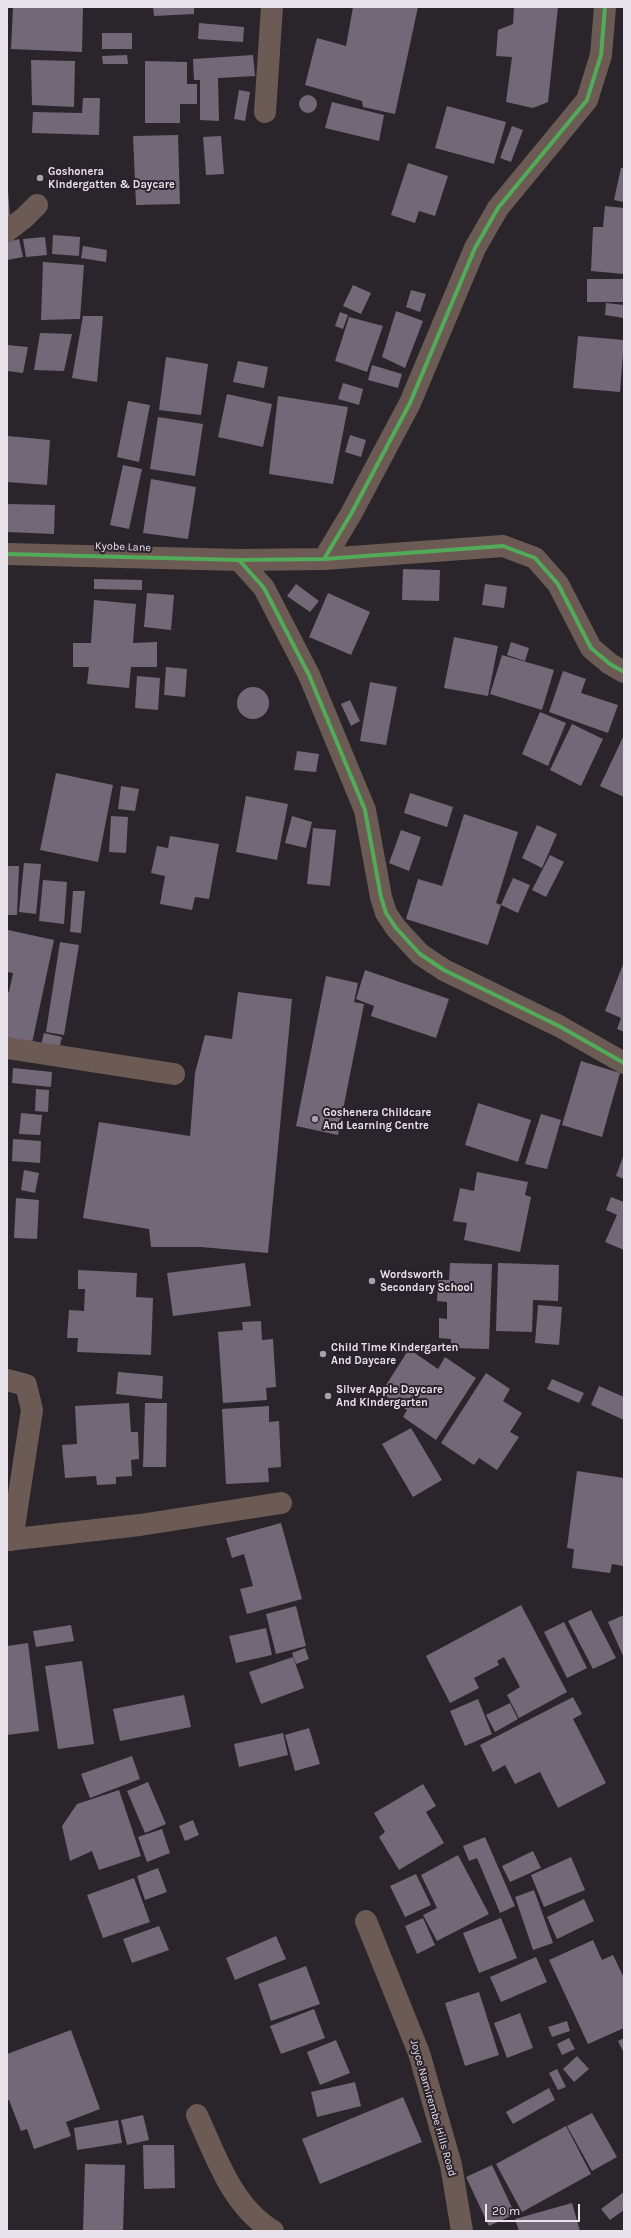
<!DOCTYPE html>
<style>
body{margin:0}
#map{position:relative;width:631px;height:2238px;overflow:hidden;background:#29252a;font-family:Karla,sans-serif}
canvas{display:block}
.frame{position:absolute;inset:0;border:8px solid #e9e3eb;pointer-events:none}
.scale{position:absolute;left:485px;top:2204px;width:95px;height:18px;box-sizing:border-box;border:2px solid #e9e3eb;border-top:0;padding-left:5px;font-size:12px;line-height:14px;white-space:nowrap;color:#e9e3eb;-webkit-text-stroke:3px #2a222d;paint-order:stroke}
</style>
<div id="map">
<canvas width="631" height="2238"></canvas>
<div class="frame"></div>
<div class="scale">20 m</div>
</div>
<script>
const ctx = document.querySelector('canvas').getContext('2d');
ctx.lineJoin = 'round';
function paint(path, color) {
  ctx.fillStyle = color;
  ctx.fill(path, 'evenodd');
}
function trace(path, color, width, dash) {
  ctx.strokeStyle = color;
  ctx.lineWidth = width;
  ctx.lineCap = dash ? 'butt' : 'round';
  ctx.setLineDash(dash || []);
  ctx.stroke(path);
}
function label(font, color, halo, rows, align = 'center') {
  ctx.font = font + ' Karla,sans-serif';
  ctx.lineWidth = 4;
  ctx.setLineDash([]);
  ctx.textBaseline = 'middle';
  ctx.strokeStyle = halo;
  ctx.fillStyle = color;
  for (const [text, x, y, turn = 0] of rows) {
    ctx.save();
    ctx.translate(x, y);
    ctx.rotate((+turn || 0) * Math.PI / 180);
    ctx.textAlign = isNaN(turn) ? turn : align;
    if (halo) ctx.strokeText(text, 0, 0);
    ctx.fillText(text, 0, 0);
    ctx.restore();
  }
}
const building = new Path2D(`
 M13 7H83L82 52 11 49Z
 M153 7H194V14L154 16Z
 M353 7H418L395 114 363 107 362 101 305 85 317 38 346 46Z
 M514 7H558L548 102 533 108 506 102 512 57 496 56 498 30 513 24Z
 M199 23 244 27 243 42 198 39Z
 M102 33H132V49H102Z
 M127 55 128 64H103L102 56Z
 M253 55 255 76 218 78 219 121 200 120V80H194L193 59Z
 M31 60 75 61 74 107 32 105Z
 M145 61 187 62V84H197V104H180V123H145Z
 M239 90 250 92 245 121 234 119Z
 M299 104a9 9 0 1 1 18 0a9 9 0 1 1-18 0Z
 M83 98H100L99 135 32 133 33 112 82 113Z
 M332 102 384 115 379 141 325 128Z
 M447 106 506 122 494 164 435 148Z
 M512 126 523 130 511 162 500 158Z
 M178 135 180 204 136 205 133 136Z
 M221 136 224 174 206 175 203 137Z
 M408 163 448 176 435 216 419 211 415 223 391 215Z
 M621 168H624V202L614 200Z
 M7 176 10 218H7Z
 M605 206 624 208V274L591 271 593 227H603Z
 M53 235 80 237 79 256 52 254Z
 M45 237 47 255 26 257 23 239Z
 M19 239 23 257 7 260V242Z
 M83 246 107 250 106 262 81 258Z
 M43 262 84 265 80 319 41 320Z
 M587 279H624V302H587Z
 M353 285 371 293 361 314 343 306Z
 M411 290 426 294 420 312 406 307Z
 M606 303 624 305V318L605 315Z
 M396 311 423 321 405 368 382 357Z
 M340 312 348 315 343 329 335 326Z
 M83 316H103L97 382 72 378Z
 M349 317 383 326 367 372 335 361Z
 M40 333 72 334 64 371 34 370Z
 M578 336 624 340 620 392 573 388Z
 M7 345 28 347 23 373 7 371Z
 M166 357 208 364 201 415 159 410Z
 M238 361 268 367 264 388 233 382Z
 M372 365 402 374 398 388 368 380Z
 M343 383 363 389 359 405 338 399Z
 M227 394 272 404 263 447 218 437Z
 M278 396 348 407 333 484 269 474Z
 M128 401 150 405 139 462 117 457Z
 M158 417 203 424 195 476 150 469Z
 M350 435 366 440 361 457 345 452Z
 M8 436 50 440 47 485 7 482Z
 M123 465 142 469 129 529 110 525Z
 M151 479 196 487 188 539 143 533Z
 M7 504 55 505 54 534 7 532Z
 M403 569 440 570 439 601 402 600Z
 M94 579 142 580V590L94 589Z
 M296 584 319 601 310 612 287 596Z
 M485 584 507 587 504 608 482 605Z
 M147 593 174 595 171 630 144 627Z
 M328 593 370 612 351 655 309 637Z
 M94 600 136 604 133 643 157 642V667H131L129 688 87 684 89 667H73V643H91Z
 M454 637 498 646 488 696 444 688Z
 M511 642 529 648 525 661 507 655Z
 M502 655 554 670 542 710 490 694Z
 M166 667 187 669 185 697 164 695Z
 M563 671 586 679 581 693 618 705 608 733 549 712Z
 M137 676 160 678 158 710 135 708Z
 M370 682 397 687 386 745 360 741Z
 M237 703a16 16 0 1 1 32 0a16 16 0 1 1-32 0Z
 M350 700 360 721 351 726 341 704Z
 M540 712 566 723 548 766 522 754Z
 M572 724 603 739 581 786 550 770Z
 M624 735V797L600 786Z
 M297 751 319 754 316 772 294 770Z
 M56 773 113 785 98 862 40 850Z
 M121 786 139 789 135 811 118 809Z
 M410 793 453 807 447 827 404 813Z
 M246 796 288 804 277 860 236 852Z
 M464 814 518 832 496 903 501 905 488 945 406 919 418 879 442 886Z
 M111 816 128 817 126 853 109 852Z
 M292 816 312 822 306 848 285 843Z
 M537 825 557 834 542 868 522 858Z
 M313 828 336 830 330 886 307 884Z
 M401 830 421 837 409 871 389 863Z
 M170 836 219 844 209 899 195 897 192 910 160 904 165 876 151 873 157 846 168 848Z
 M550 855 564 862 546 897 532 890Z
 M24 863 41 864 36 914 19 912Z
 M7 866H19L17 915H7Z
 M513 878 530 885 518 913 501 905Z
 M43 880 67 882 64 924 39 921Z
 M73 891H85L81 933 70 932Z
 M8 930 54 940 32 1043 7 1037V991L9 992 13 973 7 972Z
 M60 942 79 945 64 1035 46 1032Z
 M624 962V1032L617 1029 621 1018 605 1011Z
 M365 970 449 999 436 1038 371 1016 374 1006 356 999Z
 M326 976 358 983 354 1002 364 1004 338 1135 296 1126Z
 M238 992 292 999 268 1253 201 1247H151L149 1229 83 1218 99 1122 190 1136 195 1073 205 1035 232 1039Z
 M44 1033 62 1037 59 1049 41 1045Z
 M581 1061 620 1073 602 1137 562 1125Z
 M13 1068 52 1072 51 1087 12 1083Z
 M36 1089 49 1090 48 1112 35 1111Z
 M478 1103 531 1120 518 1162 465 1145Z
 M21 1113 42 1115 40 1135 19 1134Z
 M541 1114 561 1120 547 1169 525 1164Z
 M13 1139 41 1141 40 1163 12 1161Z
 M624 1154V1179L616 1176Z
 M24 1170 39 1173 35 1193 21 1190Z
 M477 1172 528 1182 525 1195 531 1197 520 1252 464 1240 467 1223 453 1221 460 1188 474 1191Z
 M611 1197 624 1202V1250L605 1242 617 1215 606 1210Z
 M16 1198 39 1200 37 1239 14 1238Z
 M245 1263 251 1306 173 1316 167 1273Z
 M450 1263 492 1264 489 1349 451 1348V1339L439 1338V1318L447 1319V1302L437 1301 438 1280H449Z
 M498 1263 559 1265 558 1301 533 1300 532 1332 496 1331Z
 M78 1270 137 1273 136 1297 153 1298 151 1355 77 1352 78 1338H67L69 1310 84 1311 85 1289H78Z
 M538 1305 562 1307 559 1345 535 1343Z
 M261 1321 262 1340 273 1339 276 1387 266 1388 267 1400 223 1403 218 1332 243 1330 242 1322Z
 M409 1349 438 1369 445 1357 476 1378 436 1440 403 1417 407 1410 381 1393Z
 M118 1372 163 1376 162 1399 116 1394Z
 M486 1373 510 1389 503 1401 522 1413 510 1432 519 1437 497 1470 479 1458 474 1465 441 1443Z
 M552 1379 584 1393 579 1403 547 1389Z
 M599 1386 624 1397V1420L591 1405Z
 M129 1403 131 1432H138L139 1459 131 1460 132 1476 116 1477V1484L97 1485 96 1476 65 1478 62 1445 77 1444 75 1406Z
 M145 1403H167L166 1467H143Z
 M269 1406V1422L279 1421 281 1467 268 1468 269 1482 226 1484 222 1409Z
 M411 1428 442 1480 413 1497 382 1444Z
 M577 1471 624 1478V1566L612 1564 610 1573 572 1568 574 1549 567 1548Z
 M281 1523 302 1599 247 1614 240 1589 253 1586 244 1554 232 1558 226 1538Z
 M521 1605 567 1692 519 1718 507 1695 520 1687 504 1657 497 1661 499 1665 474 1678 479 1688 450 1703 426 1656Z
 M296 1606 306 1646 276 1654 266 1614Z
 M591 1610 616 1658 593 1669 568 1621Z
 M624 1615V1658L608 1622Z
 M564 1622 587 1668 567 1678 544 1632Z
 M71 1625 74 1641 36 1647 33 1631Z
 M266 1628 272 1655 236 1663 229 1636Z
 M28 1643 39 1731 7 1735V1646Z
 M305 1648 309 1659 296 1664 292 1653Z
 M293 1657 304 1688 261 1704 249 1672Z
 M82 1661 94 1744 58 1749 45 1666Z
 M184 1695 191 1727 120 1741 113 1709Z
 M573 1697 582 1714 573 1719 606 1783 558 1808 540 1772 515 1784 505 1765 493 1772 480 1745Z
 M478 1699 492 1734 465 1746 450 1711Z
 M510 1703 518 1719 495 1732 486 1715Z
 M309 1728 320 1764 295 1771 285 1735Z
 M283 1733 288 1755 239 1767 234 1744Z
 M132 1756 140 1779 90 1798 81 1774Z
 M148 1782 166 1824 145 1833 127 1791Z
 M423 1784 436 1806 426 1812 444 1843 399 1870 379 1837 385 1832 374 1813Z
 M119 1790 141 1856 99 1870 92 1851 70 1861 62 1826 77 1804Z
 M193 1820 199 1835 185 1841 179 1826Z
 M162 1829 170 1853 147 1862 138 1837Z
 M485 1837 515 1906 500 1913 477 1858 469 1861 463 1846Z
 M533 1851 541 1868 510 1882 502 1866Z
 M458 1855 489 1914 437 1941 423 1915 437 1908 421 1875Z
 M571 1857 585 1890 544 1907 531 1875Z
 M158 1868 167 1892 145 1900 137 1876Z
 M416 1874 431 1905 405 1917 390 1886Z
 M134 1878 150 1922 103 1938 87 1895Z
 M534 1890 553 1943 533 1950 515 1897Z
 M584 1899 594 1921 557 1939 547 1917Z
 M423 1918 435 1945 417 1954 405 1926Z
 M501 1918 517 1958 479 1973 463 1933Z
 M159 1926 169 1950 132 1963 123 1939Z
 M276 1936 286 1959 235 1980 226 1958Z
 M593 1940 602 1960 613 1955 624 1978V2028L588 2044 549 1960Z
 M536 1957 547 1982 501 2002 490 1977Z
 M306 1966 320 2004 271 2021 258 1984Z
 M479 1992 499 2055 465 2066 445 2003Z
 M314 2009 325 2038 281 2054 270 2026Z
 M520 2013 533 2048 507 2058 494 2023Z
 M567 2021 570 2031 552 2037 548 2027Z
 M71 2030 100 2109 66 2122 71 2136 34 2149 27 2129 21 2131 9 2100H7V2054Z
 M569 2038 575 2049 562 2055 557 2044Z
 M624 2038V2053L618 2041Z
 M336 2040 350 2073 320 2085 307 2052Z
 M577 2056 589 2069 574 2082 563 2069Z
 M557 2069 566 2087 558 2090 549 2073Z
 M355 2082 361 2106 317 2117 311 2092Z
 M549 2088 555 2100 513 2124 506 2112Z
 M403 2097 422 2142 320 2184 302 2139Z
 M592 2113 617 2157 592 2171 567 2126Z
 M143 2115 149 2140 127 2145 121 2120Z
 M118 2120 122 2143 77 2150 74 2128Z
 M566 2126 591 2174 522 2212 496 2164Z
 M143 2145H174L175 2188 144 2189Z
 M85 2164 125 2165 123 2231H83Z
 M492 2165 515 2214 489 2226 466 2177Z
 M624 2192V2210L610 2220 601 2209Z
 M572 2203 580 2231H519L515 2219Z`);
const minor = new Path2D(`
 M265 112 272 7
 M7 231 24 218 37 205
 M7 554 239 560 324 559 503 546 535 558 558 584 591 648 610 664 624 672
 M324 559 351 514 410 403 475 248 498 208 587 100 601 55 605 7
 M239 560 264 588 309 675 365 810 381 897 386 913 396 928 420 954 444 970 559 1026 624 1063
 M7 1048 174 1074
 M7 1380 26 1385 32 1410 12 1540
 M7 1540 140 1525 281 1503
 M366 1921 419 2053 451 2165 462 2231
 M197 2115C216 2157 232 2206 273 2231`);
const cycleway = new Path2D(`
 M7 554 239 560 324 559 503 546 535 558 558 584 591 648 610 664 624 672
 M324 559 351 514 410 403 475 248 498 208 587 100 601 55 605 7
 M239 560 264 588 309 675 365 810 381 897 386 913 396 928 420 954 444 970 559 1026 624 1063`);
const markers = [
 [40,178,4,"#a6a0a7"],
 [315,1119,4,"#a6a0a7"],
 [372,1281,4,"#a6a0a7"],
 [323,1354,4,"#a6a0a7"],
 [328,1396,4,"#a6a0a7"]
];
const poiNames = [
 ["Goshonera",48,172],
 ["Kindergatten & Daycare",48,185],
 ["Goshenera Childcare",323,1113],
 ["And Learning Centre",323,1126],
 ["Wordsworth",380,1275],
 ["Secondary School",380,1288],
 ["Child Time Kindergarten",331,1348],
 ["And Daycare",331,1361],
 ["Silver Apple Daycare",336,1390],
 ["And Kindergarten",336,1403]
];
const streetNames = [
 ["Kyobe Lane",123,547,2],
 ["Joyce Namirembe Hills Road",433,2108,74]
];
paint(building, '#736878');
trace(minor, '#6b5b54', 22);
trace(cycleway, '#51ab58', 4);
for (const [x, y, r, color] of markers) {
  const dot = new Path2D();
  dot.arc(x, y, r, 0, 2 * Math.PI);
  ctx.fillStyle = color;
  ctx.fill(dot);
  trace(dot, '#2a222d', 1.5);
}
label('bold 11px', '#e9e3eb', '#2a222d', poiNames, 'left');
label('11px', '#e9e3eb', '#2a222d', streetNames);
</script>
